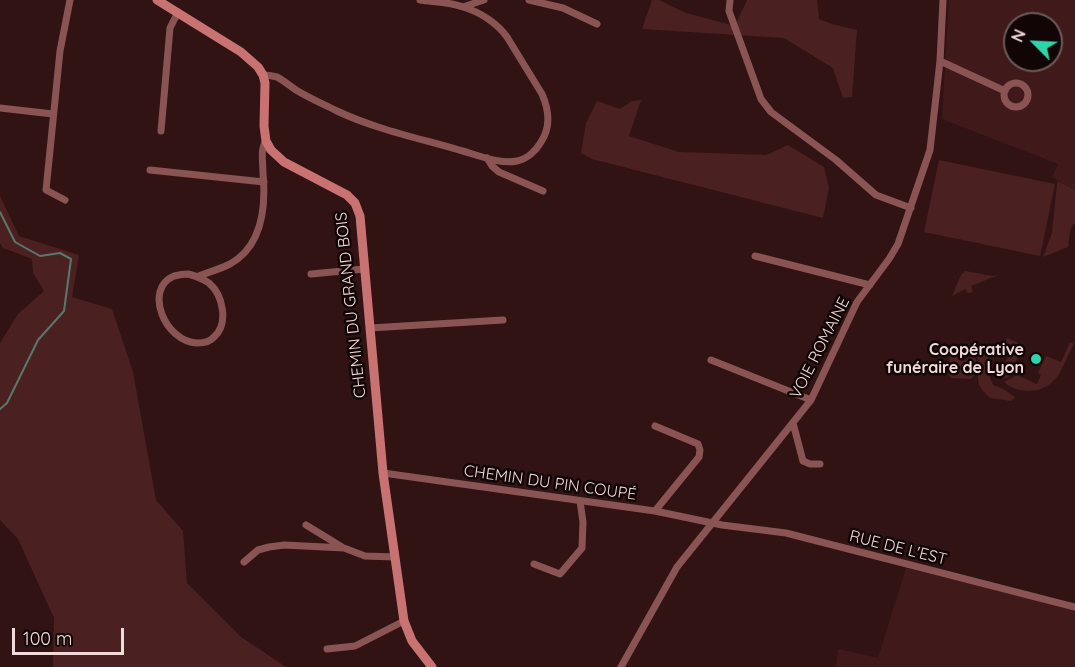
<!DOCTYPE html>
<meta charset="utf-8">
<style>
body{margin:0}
#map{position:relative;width:1075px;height:667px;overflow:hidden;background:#311314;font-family:Quicksand,sans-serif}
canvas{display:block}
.north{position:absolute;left:1003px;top:12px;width:60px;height:60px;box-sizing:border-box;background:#110505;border:2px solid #6b5b5a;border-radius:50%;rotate:294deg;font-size:16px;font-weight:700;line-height:24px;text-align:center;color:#f1dbda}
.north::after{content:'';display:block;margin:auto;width:21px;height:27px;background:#2cd5ab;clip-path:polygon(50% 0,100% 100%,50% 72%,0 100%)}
.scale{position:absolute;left:12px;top:628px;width:112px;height:27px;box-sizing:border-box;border:3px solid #f1dbda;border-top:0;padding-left:8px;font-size:18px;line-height:21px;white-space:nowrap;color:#f1dbda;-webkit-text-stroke:4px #110505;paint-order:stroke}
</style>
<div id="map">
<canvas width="1075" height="667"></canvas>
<div class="north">N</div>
<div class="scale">100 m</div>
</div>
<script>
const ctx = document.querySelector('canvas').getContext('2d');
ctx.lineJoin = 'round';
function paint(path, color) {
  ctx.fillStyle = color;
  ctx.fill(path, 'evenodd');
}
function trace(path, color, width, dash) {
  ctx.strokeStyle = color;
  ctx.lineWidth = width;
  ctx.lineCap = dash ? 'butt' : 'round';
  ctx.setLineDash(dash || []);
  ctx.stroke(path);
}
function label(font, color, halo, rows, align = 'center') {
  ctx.font = font + ' Quicksand,sans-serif';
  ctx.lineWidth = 5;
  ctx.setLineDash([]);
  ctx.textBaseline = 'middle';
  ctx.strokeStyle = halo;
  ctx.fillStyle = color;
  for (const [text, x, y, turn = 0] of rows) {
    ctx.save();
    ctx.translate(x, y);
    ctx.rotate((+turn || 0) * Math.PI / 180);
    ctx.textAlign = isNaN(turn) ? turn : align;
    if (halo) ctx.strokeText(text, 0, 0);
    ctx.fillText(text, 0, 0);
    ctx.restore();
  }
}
const built = new Path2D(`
 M949 0H1075V190L1052 177 1058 164 942 119ZM1015 24H1051V60H1015Z
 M906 568 1075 610V667H836L838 649 878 658Z`);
const green = new Path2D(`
 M652 0H659L686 13 735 26 747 0H817L819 19 832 24 857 30 852 97 843 98 833 68 784 38 642 29Z
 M641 100 629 136 679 152 766 155 788 145 824 167 829 188 823 218 592 159 581 153 586 123 597 101 620 109 632 101Z
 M939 160 1055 184 1040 256 924 232Z
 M1058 181 1075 190V224H1073L1070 231 1068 247 1043 257 1052 233 1057 184Z
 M0 196 19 236 79 255 72 297 112 309 133 372 156 500 183 531 187 583 241 637 286 667H53L54 618 18 539 0 520V343L18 314 44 291 33 273 32 259 3 248 0 243Z
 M965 271 993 276 996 275V276L971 286 973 292 968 293 965 289 952 296 961 275Z
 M1007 338 1023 345 1010 376 1003 379 1004 365 1010 354C1009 349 1006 347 1002 345 993 350 990 354 991 364L984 362 993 385 1003 389 1015 397 1011 401 990 398C967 377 986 375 976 353L1006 341Z
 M1070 342 1074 344C1068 354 1063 370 1056 378 1043 394 1019 395 1004 382L1017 375 1037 384 1041 375 1038 373 1046 356 1061 362Z
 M959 350 963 361 972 357 971 354H973C979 363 978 371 971 379L951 378 947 373 950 356Z`);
const stream = new Path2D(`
 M0 212 15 242 40 256 60 253 71 259 64 311 38 340 7 403 0 409`);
const street = new Path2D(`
 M529 0 563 8 597 24
 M730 0 729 11 761 99 771 112 836 160 876 195 911 208
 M463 7 484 0
 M940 61 1005 91
 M263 75C267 75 273 76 277 77 283 80 290 86 296 90 309 98 323 104 337 111 375 129 418 138 459 150 475 154 500 165 517 161 527 159 536 151 541 142 551 127 549 110 542 94L507 37C497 23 480 12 463 7 450 2 434 2 420 0
 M1004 95a12 12 0 1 1 24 0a12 12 0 1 1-24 0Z
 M0 108 53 114
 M161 131 170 28 178 12
 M487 158 492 166 499 172 543 191
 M150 170 264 182
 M65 200 46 190 60 51 70 0
 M755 256 870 285
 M188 274C196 276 202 278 209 283 223 295 229 324 214 337 210 342 203 343 197 343 165 342 143 289 174 276 178 275 184 274 188 274Z
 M311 274 364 269
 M199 276C209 272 220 269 230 264 263 246 266 206 263 173 263 161 260 150 266 141
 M370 328 503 320
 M711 360 811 400
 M793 423 803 461 810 464H820
 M655 426 698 444 700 450 699 457 655 511
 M383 473 655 511 722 525 786 533 1075 607
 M306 525 342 547
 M244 562 258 550 269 547 284 545 344 548 365 556 395 557
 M534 564 560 574 582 548 583 522 580 501
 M327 649 355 646 404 621
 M621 667 677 567 811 400 857 302 889 259 898 244 930 150 940 61 943 0`);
const secondary = new Path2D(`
 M157 0 241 52 258 67 263 75 265 83 264 126 266 141 271 150 284 162 347 195 355 203 360 216 383 473 404 621 412 641 432 667`);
const markers = [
 [1036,359,6,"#2cd5ab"]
];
const streetNames = [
 ["CHEMIN DU GRAND BOIS",351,305,-96],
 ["VOIE ROMAINE",820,348,-63],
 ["CHEMIN DU PIN COUPÉ",550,483,8],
 ["RUE DE L'EST",898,548,14]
];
const poiNames = [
 ["Coopérative",1024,350],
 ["funéraire de Lyon",1024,368]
];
paint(built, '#401a1b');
paint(green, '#4b2021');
trace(stream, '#59786d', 2);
trace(street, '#8a5454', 7);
trace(secondary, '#c97272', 9);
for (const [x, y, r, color] of markers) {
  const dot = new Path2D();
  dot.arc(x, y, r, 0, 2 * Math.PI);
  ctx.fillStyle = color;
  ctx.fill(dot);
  trace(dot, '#110505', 2);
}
label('16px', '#f1dbda', '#110505', streetNames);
label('bold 16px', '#f1dbda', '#110505', poiNames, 'right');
</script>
